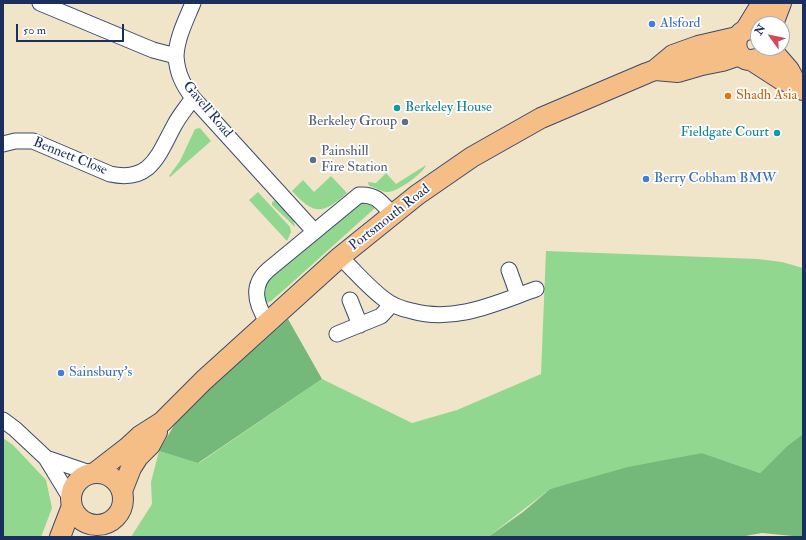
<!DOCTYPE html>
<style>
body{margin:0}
#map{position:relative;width:806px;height:540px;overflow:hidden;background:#f0e5c9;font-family:"IM FELL Double Pica",serif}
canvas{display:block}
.frame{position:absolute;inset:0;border:4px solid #1b2f5e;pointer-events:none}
.north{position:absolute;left:750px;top:16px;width:40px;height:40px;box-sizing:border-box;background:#fff;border:1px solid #a4acbf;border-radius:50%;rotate:303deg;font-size:11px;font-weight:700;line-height:16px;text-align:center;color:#1b2f5e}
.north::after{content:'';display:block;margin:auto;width:14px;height:18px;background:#d1495b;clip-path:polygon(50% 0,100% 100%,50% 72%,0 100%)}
.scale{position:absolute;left:16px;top:24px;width:108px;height:18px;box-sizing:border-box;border:2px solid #1b2f5e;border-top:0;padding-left:5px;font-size:12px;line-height:14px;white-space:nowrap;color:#1b2f5e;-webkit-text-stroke:3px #fff;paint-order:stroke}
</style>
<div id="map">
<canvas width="806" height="540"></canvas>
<div class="frame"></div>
<div class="north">N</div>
<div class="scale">50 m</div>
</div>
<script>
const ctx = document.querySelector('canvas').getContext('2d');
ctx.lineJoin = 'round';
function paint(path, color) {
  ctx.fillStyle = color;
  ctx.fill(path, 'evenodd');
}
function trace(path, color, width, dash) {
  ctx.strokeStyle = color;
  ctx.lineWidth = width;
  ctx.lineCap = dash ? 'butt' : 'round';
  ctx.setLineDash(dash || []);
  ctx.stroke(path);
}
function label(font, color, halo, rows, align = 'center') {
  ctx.font = font + ' "IM FELL Double Pica",serif';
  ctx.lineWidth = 3.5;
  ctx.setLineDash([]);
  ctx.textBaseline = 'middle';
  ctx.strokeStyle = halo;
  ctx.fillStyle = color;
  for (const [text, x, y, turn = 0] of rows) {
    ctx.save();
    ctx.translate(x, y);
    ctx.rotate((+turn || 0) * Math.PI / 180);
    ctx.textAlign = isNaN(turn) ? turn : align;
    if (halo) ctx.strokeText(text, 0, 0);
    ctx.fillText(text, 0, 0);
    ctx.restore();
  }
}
const green = new Path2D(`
 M200 128 211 141 170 177 169 176 180 161 195 129Z
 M426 165C424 173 396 193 387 192 381 192 375 187 369 186L368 182 376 183 386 173 396 184Z
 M331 176 347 193C322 215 314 215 292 191L303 180 314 192Z
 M258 192 290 227 291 232 287 241 249 200Z
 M276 200 293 219 295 227 272 205V202Z
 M364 200 374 205 375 208 286 288 271 301 266 303 262 295 263 284Z
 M546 251 758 259 782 262 803 268V434L787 446 760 473 702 453 550 489 488 537H131L152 504 151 482 159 451 199 463 322 379 412 423 457 410 541 374Z
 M3 438 13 445 46 480 52 508 41 537H3Z`);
const forest = new Path2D(`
 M288 319 322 379 198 463 159 451 180 415Z
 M803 434V537L762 533 740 537H488L523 512 550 489 628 467 702 453 760 473 787 446Z`);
const minor = new Path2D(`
 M40 3 153 50 176 56C177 73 183 85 193 98L314 231
 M176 56C177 37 186 20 193 3
 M3 144 15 141H33L110 174C151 183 158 155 174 126 179 116 187 107 193 98
 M340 257C355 271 368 287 384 299 393 306 402 309 412 311 455 323 496 303 536 289
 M509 270 518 295
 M350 300 360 325
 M268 323C256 305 250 286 268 270L359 195C376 194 381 202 392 214
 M337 334 381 316 392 304
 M3 420 15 429 46 458 71 499
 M46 458 90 473`);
const major = new Path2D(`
 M773 24 781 3
 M746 29 762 3
 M758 30C727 23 732 67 756 59 762 58 765 53 767 48
 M770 48 789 70 797 85
 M751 60 782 80 797 85 803 90
 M655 70 673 55 698 46 737 37
 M96 472 127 448 140 436 162 422 204 380 340 257 417 195 472 157 541 118 647 73 655 70 678 72 702 65 722 61 740 55
 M71 499a26 26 0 1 1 52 0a26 26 0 1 1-52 0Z
 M122 491 131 468 138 457 150 445 157 432
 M60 537 72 506`);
const markers = [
 [652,24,4,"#3f7fe0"],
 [728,96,4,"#e8710a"],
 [397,108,4,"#0f9aa8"],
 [405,122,4,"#5c6f8a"],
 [777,133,4,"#0f9aa8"],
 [313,160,4,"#5c6f8a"],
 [646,179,4,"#3f7fe0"],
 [61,373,4,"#3f7fe0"]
];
const shopNames = [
 ["Alsford",660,24],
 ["Berry Cobham BMW",654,179],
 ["Sainsbury's",69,373]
];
const foodNames = [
 ["Shadh Asia",736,96]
];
const cultureNames = [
 ["Berkeley House",405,108],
 ["Fieldgate Court",769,133,"right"]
];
const streetNames = [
 ["Gavell Road",207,110,50],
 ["Bennett Close",70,157,22],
 ["Portsmouth Road",390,218,-38]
];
const serviceNames = [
 ["Berkeley Group",397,122],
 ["Painshill",321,152,"left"],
 ["Fire Station",321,168,"left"]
];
paint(green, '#91d790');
paint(forest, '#74b87a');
trace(minor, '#3b4a6e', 17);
trace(major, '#3b4a6e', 22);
trace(minor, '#fff', 15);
trace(major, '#f6be87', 20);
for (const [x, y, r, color] of markers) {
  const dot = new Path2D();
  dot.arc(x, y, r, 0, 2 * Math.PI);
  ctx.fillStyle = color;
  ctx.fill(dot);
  trace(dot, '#fff', 1.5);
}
label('14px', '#366cbe', '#fff', shopNames, 'left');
label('14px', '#c56008', '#fff', foodNames, 'left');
label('14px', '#0d838f', '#fff', cultureNames, 'left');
label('14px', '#1b2f5e', '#fff', streetNames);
label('14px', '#4e5e75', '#fff', serviceNames, 'right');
</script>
